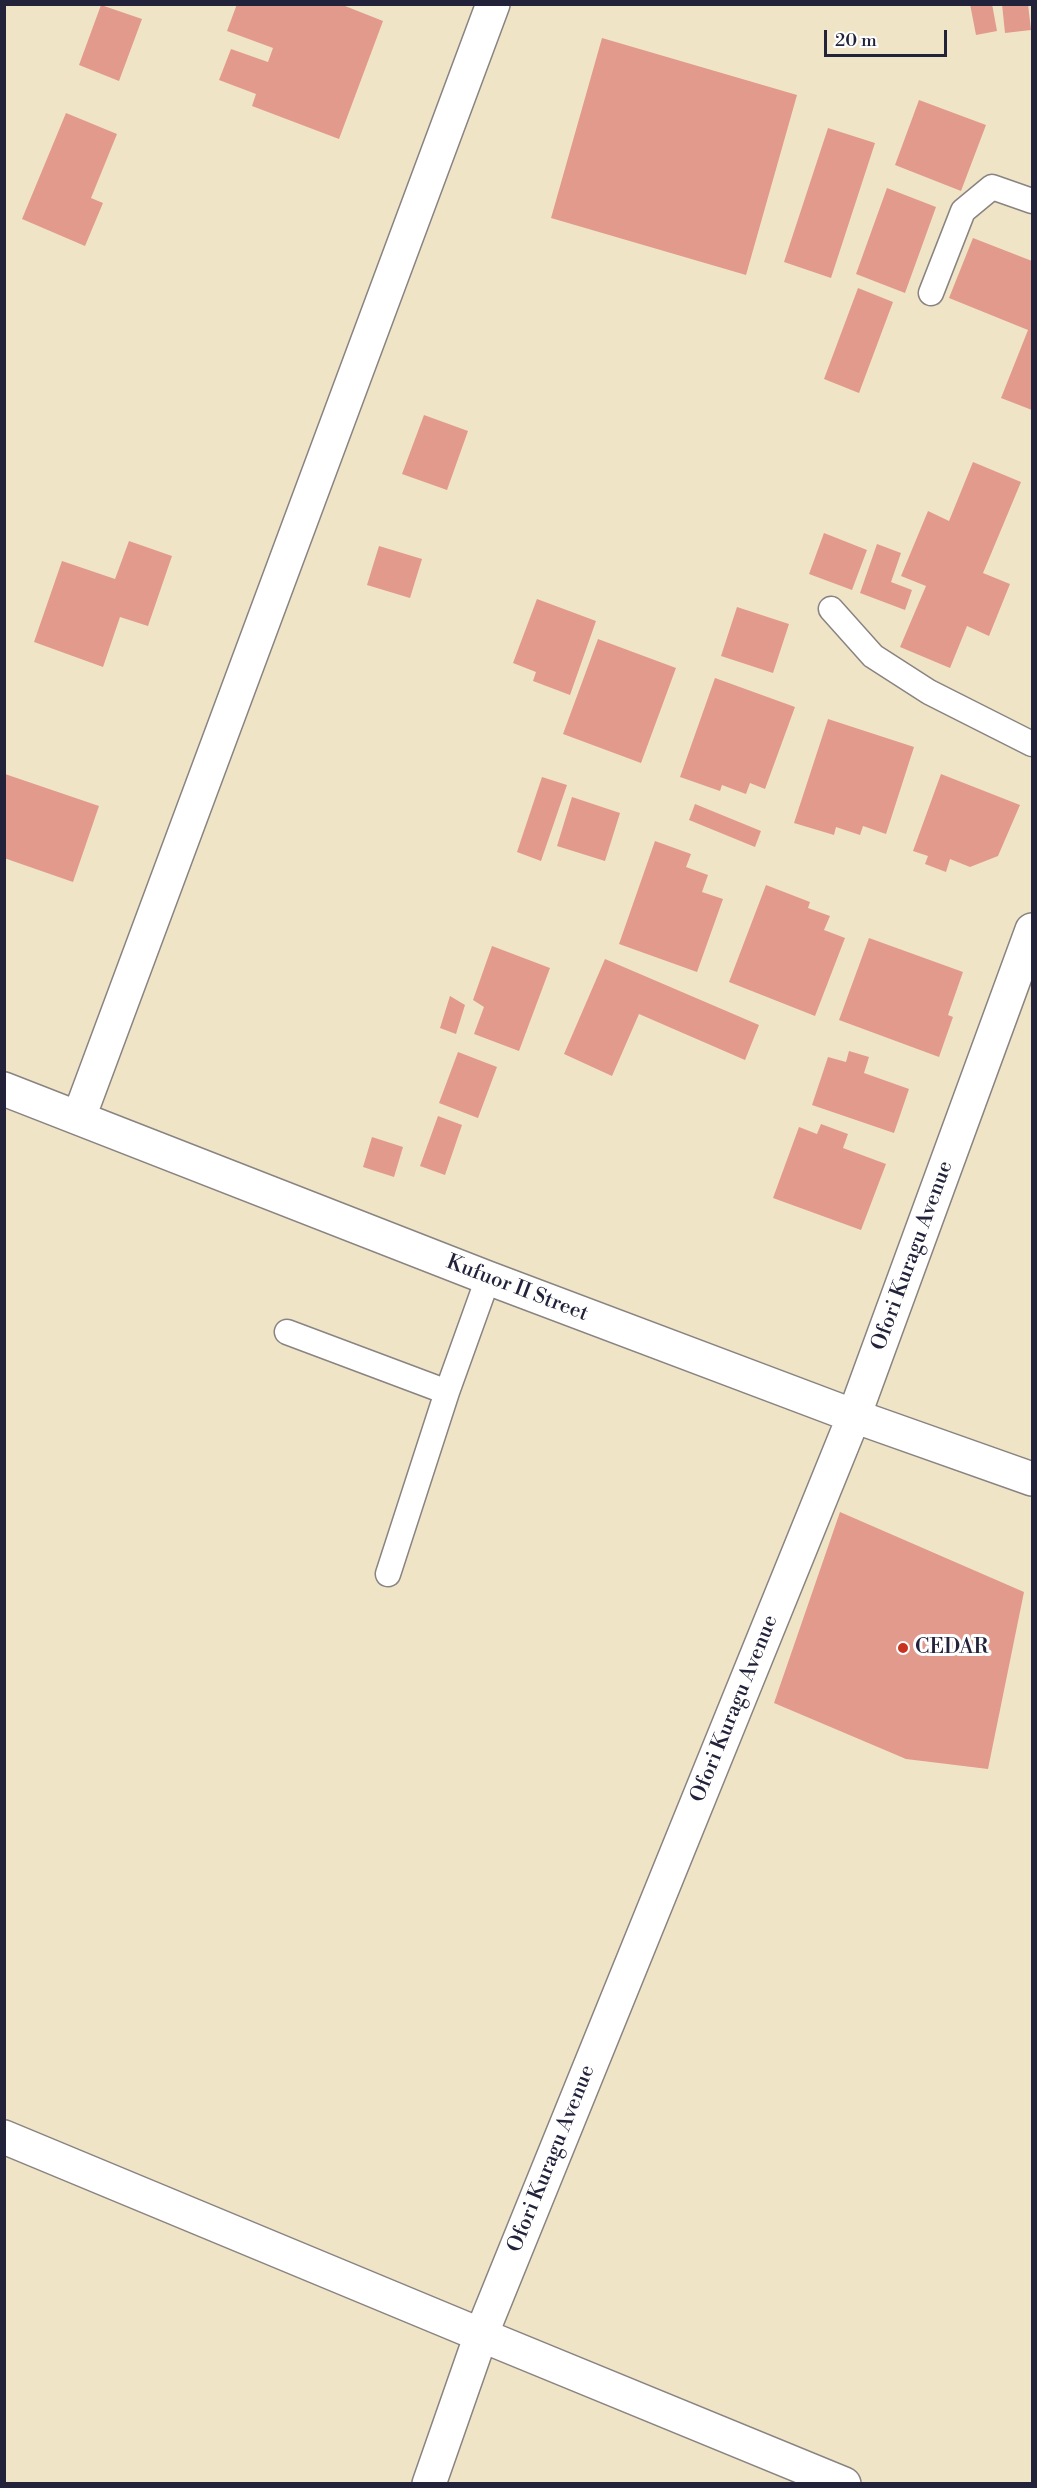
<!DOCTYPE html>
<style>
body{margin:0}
#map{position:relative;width:1037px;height:2488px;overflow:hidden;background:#f0e4c7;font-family:"Libre Bodoni",serif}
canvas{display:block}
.frame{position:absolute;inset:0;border:6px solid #22223b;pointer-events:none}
.scale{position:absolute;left:824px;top:30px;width:123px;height:27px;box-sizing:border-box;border:3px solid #22223b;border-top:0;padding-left:8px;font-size:18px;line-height:21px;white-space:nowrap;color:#22223b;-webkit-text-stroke:4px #fff;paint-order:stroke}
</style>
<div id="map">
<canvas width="1037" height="2488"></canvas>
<div class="frame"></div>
<div class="scale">20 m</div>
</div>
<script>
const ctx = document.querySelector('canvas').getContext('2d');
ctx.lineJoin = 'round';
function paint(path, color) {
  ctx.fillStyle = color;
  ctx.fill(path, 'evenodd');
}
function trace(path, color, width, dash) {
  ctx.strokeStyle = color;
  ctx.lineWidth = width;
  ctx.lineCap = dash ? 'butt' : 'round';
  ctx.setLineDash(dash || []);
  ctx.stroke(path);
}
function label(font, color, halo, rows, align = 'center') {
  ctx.font = font + ' "Libre Bodoni",serif';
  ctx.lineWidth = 6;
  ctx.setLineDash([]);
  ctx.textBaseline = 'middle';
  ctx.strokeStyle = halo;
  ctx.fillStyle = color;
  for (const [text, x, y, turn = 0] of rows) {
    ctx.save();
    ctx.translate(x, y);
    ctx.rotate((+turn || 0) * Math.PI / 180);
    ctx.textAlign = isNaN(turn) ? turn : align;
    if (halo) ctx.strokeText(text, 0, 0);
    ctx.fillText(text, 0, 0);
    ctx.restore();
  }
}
const building = new Path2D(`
 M237 4H340L383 21 339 139 252 106 256 94 219 80 231 49 268 62 273 48 227 31Z
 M970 4H992L997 31 976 35Z
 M1002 4H1028L1031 30 1005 33Z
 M101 5 142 19 119 81 79 65Z
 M602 38 797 95 746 275 551 218Z
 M919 100 986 125 961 191 895 165Z
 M66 113 117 134 91 198 103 203 85 246 22 219Z
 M828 128 875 143 831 278 784 262Z
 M887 188 936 207 905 293 856 274Z
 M973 238 1032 261V410L1001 398 1028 330 949 298Z
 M858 288 893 302 859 393 824 379Z
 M424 415 468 431 447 490 402 474Z
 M973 462 1021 482 983 573 1010 584 989 636 967 626 950 668 900 647 926 586 901 576 928 511 949 521Z
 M824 533 867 550 852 590 809 574Z
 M129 541 172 556 148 626 120 617 103 667 34 642 62 561 115 579Z
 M877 544 901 553 891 582 912 590 905 610 860 593Z
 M379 546 422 559 410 598 367 585Z
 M537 599 596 621 570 695 533 681 536 672 513 663Z
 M737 607 789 624 773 673 721 656Z
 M598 639 676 668 641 763 563 734Z
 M715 678 795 707 765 789 750 783 746 794 722 785 720 791 680 777Z
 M828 719 914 747 886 834 863 826 860 835 836 827 834 835 794 823Z
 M5 774 99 806 73 882 4 858Z
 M941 774 1020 805 998 856 970 867 950 859 946 872 925 864 928 856 913 851Z
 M542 777 567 785 541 861 517 852Z
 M572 797 620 813 605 861 557 846Z
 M695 804 761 831 755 847 689 820Z
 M655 841 691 854 686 867 708 875 702 892 723 899 697 972 619 944Z
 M766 885 810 902 808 908 830 916 824 930 845 938 815 1016 729 982Z
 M869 938 963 972 948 1015 953 1017 939 1057 839 1020Z
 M492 946 550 968 519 1051 474 1034 484 1007 473 1000Z
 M605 959 759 1025 745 1060 639 1014 612 1076 564 1054Z
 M450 996 465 1005 456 1034 440 1028Z
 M849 1051 869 1057 864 1073 909 1089 894 1133 812 1105 828 1057 846 1062Z
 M458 1052 497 1067 478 1118 439 1103Z
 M438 1116 462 1125 445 1175 420 1166Z
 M821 1124 848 1134 843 1148 886 1164 861 1230 773 1198 799 1127 817 1134Z
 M372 1137 403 1147 394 1177 363 1167Z
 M840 1512 1024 1592 988 1769 906 1759 774 1703Z`);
const lane = new Path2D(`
 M931 293 963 211 992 187 1032 201
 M831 609 873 656 929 692 1032 744
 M287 1332 447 1392
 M388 1574 447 1392 488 1278`);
const street = new Path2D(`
 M4 1089 488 1278 854 1416 1032 1479
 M79 1117 493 4
 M4 2137 481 2335 844 2484
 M429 2484 481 2335 854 1416 1032 930`);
const markers = [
 [903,1648,6,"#c8321e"]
];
const streetNames = [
 ["Ofori Kuragu Avenue",913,1256,-70],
 ["Kufuor II Street",517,1289,21],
 ["Ofori Kuragu Avenue",735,1709,-68],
 ["Ofori Kuragu Avenue",552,2159,-68]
];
const poiNames = [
 ["CEDAR",915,1648]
];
paint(building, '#e29a8d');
trace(lane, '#898381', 27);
trace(street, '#898381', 36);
trace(lane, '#fff', 24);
trace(street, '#fff', 33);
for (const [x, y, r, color] of markers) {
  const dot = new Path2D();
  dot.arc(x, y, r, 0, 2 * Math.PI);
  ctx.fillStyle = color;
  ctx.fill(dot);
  trace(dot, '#fff', 2);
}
label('21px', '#22223b', '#fff', streetNames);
label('21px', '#22223b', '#fff', poiNames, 'left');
</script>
